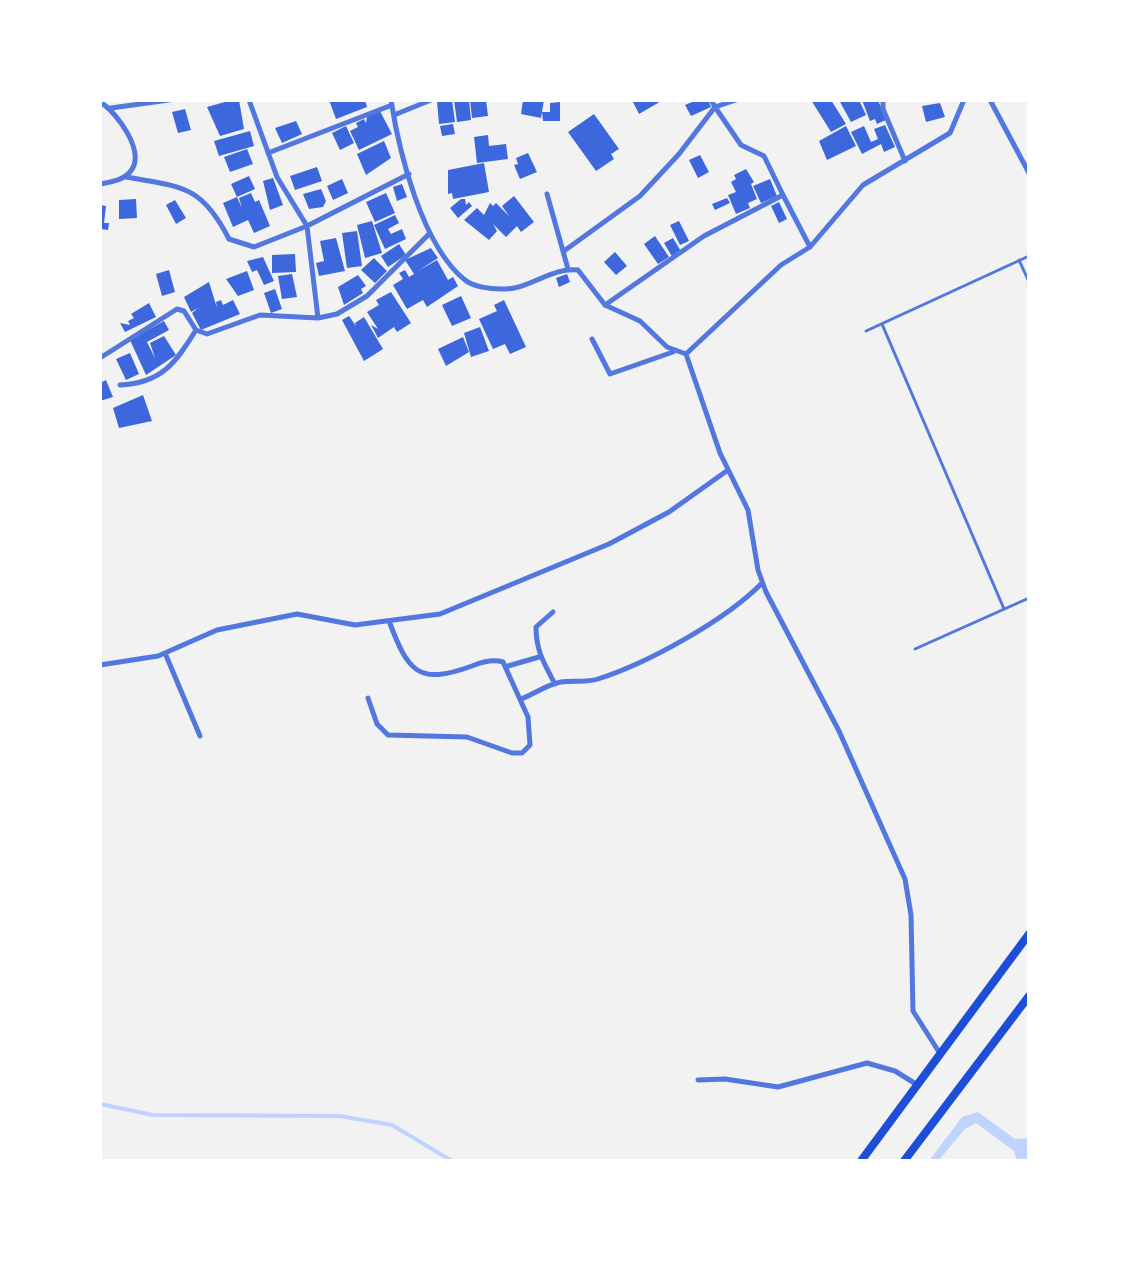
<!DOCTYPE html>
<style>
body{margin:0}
#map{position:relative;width:1129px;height:1261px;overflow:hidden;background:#f2f2f2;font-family:"Noto Sans",sans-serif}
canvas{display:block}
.frame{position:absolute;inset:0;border:102px solid #fff;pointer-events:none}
</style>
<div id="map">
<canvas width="1129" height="1261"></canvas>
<div class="frame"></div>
</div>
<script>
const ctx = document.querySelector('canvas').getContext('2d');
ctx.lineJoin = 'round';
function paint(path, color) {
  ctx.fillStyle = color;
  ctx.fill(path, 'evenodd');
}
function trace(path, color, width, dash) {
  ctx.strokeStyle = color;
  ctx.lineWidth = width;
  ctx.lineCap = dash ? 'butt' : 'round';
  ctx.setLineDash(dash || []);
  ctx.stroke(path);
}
const water = new Path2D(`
 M978 1112 1015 1139 1029 1138V1161H1017L1014 1151 976 1123 965 1129 938 1161H929L962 1117Z`);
const stream = new Path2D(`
 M100 1104 153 1115 340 1116 392 1125 452 1161`);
const building = new Path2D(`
 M232 100H239L244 129 220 136 207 107Z
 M329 100H365L367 107 336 119Z
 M447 100H452L455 122 439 124 437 101Z
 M454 100H469L471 120 457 122Z
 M470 100H486L488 116 472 118Z
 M523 100H544L541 118 521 114Z
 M632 100H663L639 114Z
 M697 100H708L711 107 691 116 685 105Z
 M811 100H831L846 124 831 132Z
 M839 100H859L866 115 851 122Z
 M862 100H878L886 120 877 124 875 119 870 121Z
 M560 102V121H543L542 112H550V103Z
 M940 103 945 117 926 122 922 106Z
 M185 109 191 130 178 133 172 112Z
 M380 111 392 134 359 150 350 131 358 127 356 123 364 119 366 123 367 117Z
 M594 114 619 149 611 154 614 159 596 171 568 132Z
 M296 121 302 134 282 143 275 128Z
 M453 124 455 134 442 136 440 126Z
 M885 125 895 147 884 152 881 144 862 154 851 132 864 126 871 142 878 139 874 129Z
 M346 126 354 143 340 150 332 133Z
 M846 126 856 146 827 160 819 141Z
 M250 131 254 146 219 156 214 141Z
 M488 135 489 146 506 144 508 159 477 163 474 137Z
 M384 141 391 158 366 175 357 154Z
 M247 149 253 164 230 172 224 157Z
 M528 153 537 172 520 179 514 165 518 164 516 158Z
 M700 155 709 172 698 178 689 160Z
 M484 163 489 192 453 199 452 193 448 194V170Z
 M317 167 322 181 295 190 290 176Z
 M746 169 754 182 751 184 757 199 748 203 750 208 736 214 728 195 736 192 731 182 736 179 734 175Z
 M249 176 255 189 237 197 231 184Z
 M273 178 283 205 270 210 263 181Z
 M342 179 348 193 333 200 327 186Z
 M770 179 777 196 761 203 753 186Z
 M402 184 407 197 397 201 393 187Z
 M321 189 326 201 323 207 309 209 303 194Z
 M251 193 255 202 259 200 270 226 254 233 248 220 233 227 223 203 237 197 242 208 239 198Z
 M386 193 395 213 375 222 366 202Z
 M514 196 534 222 521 232 517 226 506 237 493 224 497 231 489 240 464 220 477 208 484 215 490 203 493 206 496 203 509 216 502 206Z
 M727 198 730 203 715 210 712 204Z
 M136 199 137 218 119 219V200Z
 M461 199H465L466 205 469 202 472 206 458 218 450 208Z
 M175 200 186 218 176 224 166 205Z
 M779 202 787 219 779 223 771 206Z
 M100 205 106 206 104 223H109L108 230 100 229Z
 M395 215 399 223 388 229 391 234 402 229 406 239 385 249 374 225Z
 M372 221 382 253 365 258 357 225Z
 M679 221 689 241 680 245 670 225Z
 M357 231 362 266 347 268 342 233Z
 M655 236 669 257 658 264 644 244Z
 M336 238 345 271 319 276 316 263 324 261 320 241Z
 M673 238 682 253 673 258 664 243Z
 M399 244 406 255 388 267 381 256Z
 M431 248 438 258 418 271 437 260 448 280 453 277 458 286 427 307 423 300 407 309 393 285 403 279 399 273 405 270 409 277 414 274 405 260Z
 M615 252 627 266 616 275 604 262Z
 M295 254 296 272 272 273V255Z
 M263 257 274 281 264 285 257 270 252 272 247 261Z
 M374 258 387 271 375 283 361 270Z
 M169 270 175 292 162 296 156 274Z
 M247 271 254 290 238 296 226 279Z
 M292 274 297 297 282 299 278 276Z
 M567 274 570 282 559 287 556 278Z
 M358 275 366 286 361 289 363 293 344 305 338 287Z
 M209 282 217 308 216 302 221 300 223 305 233 300 240 314 201 330 192 313 198 308 191 312 184 297Z
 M275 289 282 309 271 313 264 293Z
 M391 292 411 323 397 332 394 327 378 338 371 325 378 329 367 312 379 305 376 300Z
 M461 296 471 318 452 326 442 305Z
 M504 300 526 347 510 354 505 344 493 349 479 319 497 311 494 305Z
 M149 303 156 317 125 332 120 323 130 325 128 321 134 318 131 314Z
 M349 316 356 326 355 323 364 317 383 349 364 361 342 320Z
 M164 321 169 330 147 342 155 358 150 343 164 336 176 355 146 375 130 340Z
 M480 327 489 351 471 357 464 333Z
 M463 337 469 352 446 366 438 349Z
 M130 353 139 374 126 380 116 359Z
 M106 380 113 397 100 401V383Z
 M143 395 152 421 119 428 113 408Z`);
const service = new Path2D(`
 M1019 260 1029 282
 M882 324 1004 609
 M866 331 1029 256
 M915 649 1029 598`);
const minor = new Path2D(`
 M249 100 277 177 307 226 318 318
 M391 100C399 152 422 246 465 280 473 287 491 289 501 289 528 291 550 267 578 270L605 305 640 321 667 347 686 354 781 265 810 247 863 185 950 133 964 100
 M711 100 715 107 736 100
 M883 100V109L905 161
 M990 100 1029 173
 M100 102C117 112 147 153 130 172 122 181 110 182 100 184
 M111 108 169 100
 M394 115 431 100
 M268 153 392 105
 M126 177C181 187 201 184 229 239L254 247 307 226 409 174
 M547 194 568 269
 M564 251 640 196 679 154 715 107 741 145 764 156 783 195
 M605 305 704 236 783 195 810 247
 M592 339 610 374 673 352
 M686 354 720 453 748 510 758 570 766 592 839 731 905 879 911 915 913 1011 939 1052
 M100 358 177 309 184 311 196 330 207 334 260 315 318 318 337 314 367 296 429 234
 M120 385C161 383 175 364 196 330
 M553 612 536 627C536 651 544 663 555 684
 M165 653 200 736
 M100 665 158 656 217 630 297 614 355 625 440 614 609 544 669 512 728 470
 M508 666 539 657
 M368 698 377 724 388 735 467 737 512 753H522L530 745 528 717 503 662C493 659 482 662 472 666 417 686 408 671 389 621
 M521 699C534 694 548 684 561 682 573 680 586 683 598 679 648 663 726 620 762 583
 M698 1080 725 1079 778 1087 867 1063 895 1071 916 1084`);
const secondary = new Path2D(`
 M861 1161 1029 934
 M904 1161 1029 996`);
paint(water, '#bfd3fe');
trace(stream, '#bfd3fe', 4);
paint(building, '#3d67dc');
trace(service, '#5277de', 3);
trace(minor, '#5277de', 5);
trace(secondary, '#1d4ed8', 8);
</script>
